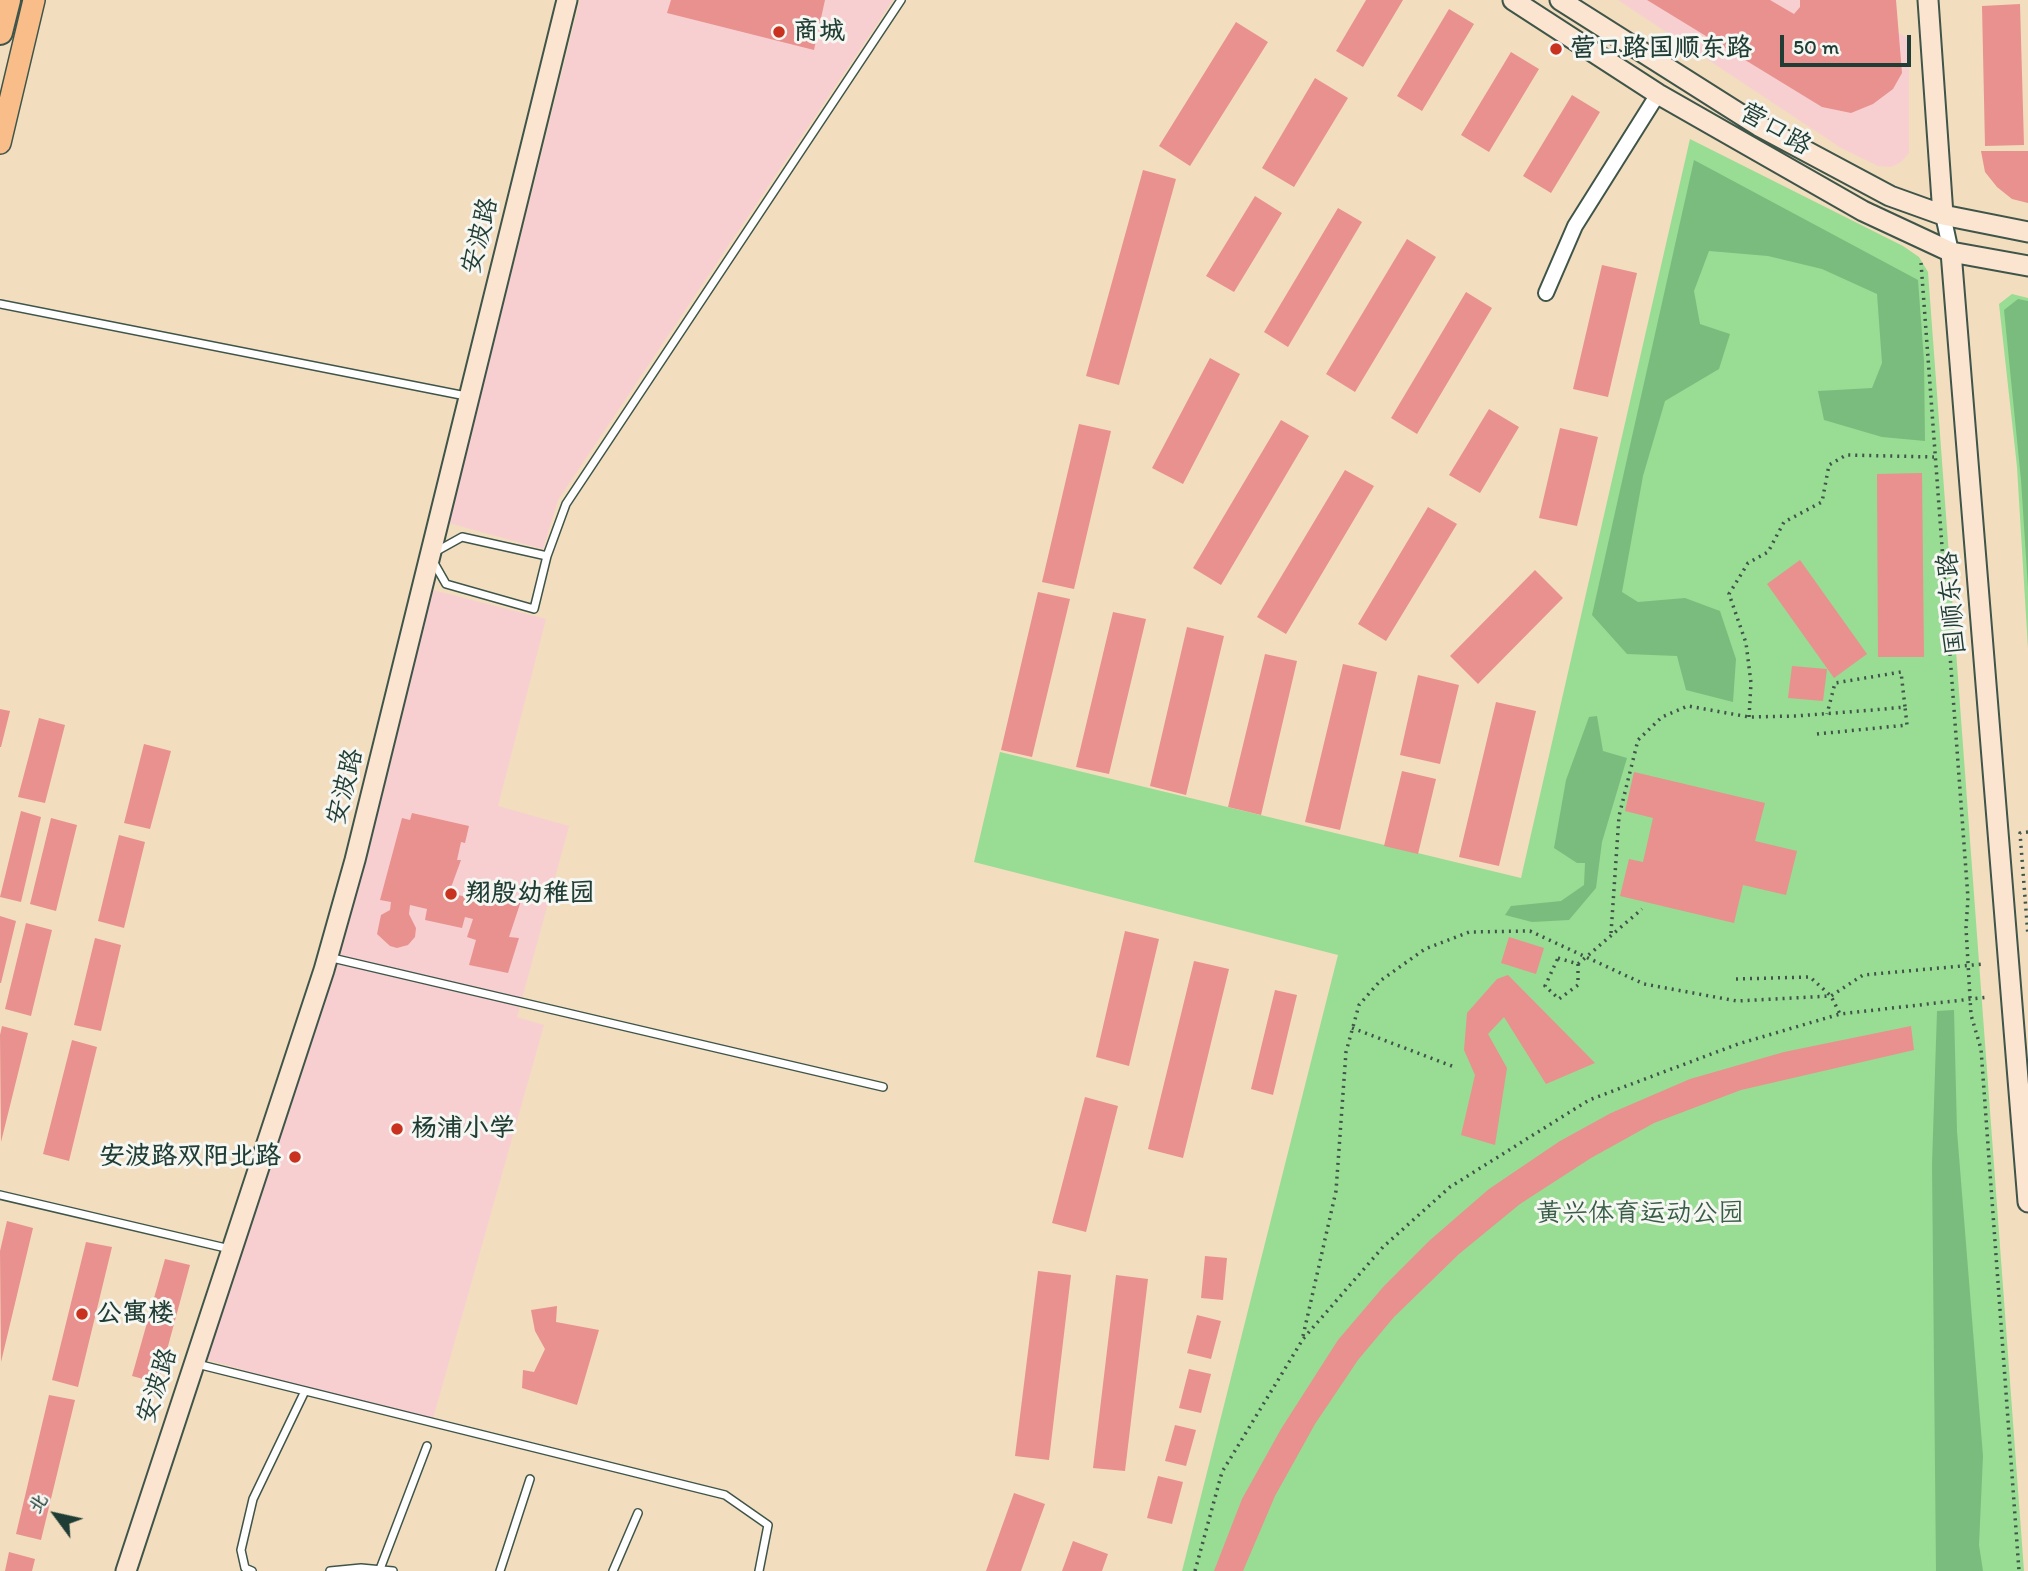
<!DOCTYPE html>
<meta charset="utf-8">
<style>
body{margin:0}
#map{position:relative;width:2028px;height:1571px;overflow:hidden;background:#f2ddbf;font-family:Itim,"LXGW WenKai TC",sans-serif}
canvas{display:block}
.north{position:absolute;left:21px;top:1480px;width:70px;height:70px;-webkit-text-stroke:5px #f6f6f2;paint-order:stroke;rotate:303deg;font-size:19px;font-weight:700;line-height:28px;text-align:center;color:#1f3d34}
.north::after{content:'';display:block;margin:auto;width:24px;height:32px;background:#1f3d34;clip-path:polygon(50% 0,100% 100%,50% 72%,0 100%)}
.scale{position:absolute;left:1780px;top:35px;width:131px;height:32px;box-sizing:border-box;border:4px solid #1f3d34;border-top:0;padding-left:9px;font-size:21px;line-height:24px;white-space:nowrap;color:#1f3d34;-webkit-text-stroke:5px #f6f6f2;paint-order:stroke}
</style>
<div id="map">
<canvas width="2028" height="1571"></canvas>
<div class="north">北</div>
<div class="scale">50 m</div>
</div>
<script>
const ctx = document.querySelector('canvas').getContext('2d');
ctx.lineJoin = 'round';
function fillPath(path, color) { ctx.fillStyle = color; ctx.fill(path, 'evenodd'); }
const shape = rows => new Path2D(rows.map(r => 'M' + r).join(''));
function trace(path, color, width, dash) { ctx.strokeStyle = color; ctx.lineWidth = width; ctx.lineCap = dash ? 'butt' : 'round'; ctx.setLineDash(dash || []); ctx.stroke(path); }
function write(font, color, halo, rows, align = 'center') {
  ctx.font = font + ' Itim,"LXGW WenKai TC",sans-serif'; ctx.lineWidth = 6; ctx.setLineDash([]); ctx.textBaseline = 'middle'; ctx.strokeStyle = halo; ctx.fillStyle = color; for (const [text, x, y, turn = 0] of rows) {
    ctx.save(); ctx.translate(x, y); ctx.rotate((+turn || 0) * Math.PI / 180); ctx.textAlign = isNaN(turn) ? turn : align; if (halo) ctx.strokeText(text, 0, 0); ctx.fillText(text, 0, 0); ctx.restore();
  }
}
fillPath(shape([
 [580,0,893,0,558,500,543,549,449,523],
 [1618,0,1845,0,1909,39,1909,153,1901,162,1891,167,1878,166,1841,148],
 [433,590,546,619,498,806,569,826,517,1017,544,1025,432,1422,204,1359,385,777]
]), '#f7cfd1');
fillPath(shape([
 [1690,139,1903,246,1919,257,1928,272,2024,1571,1182,1571,1338,955,974,862,1000,752,1521,878],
 [2012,294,2028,298,2028,649,2017,467,1999,304]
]), '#99dc93');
fillPath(shape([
 [1694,160,1918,280,1924,361,1925,441,1882,437,1824,420,1818,391,1872,388,1882,363,1877,294,1822,269,1768,256,1709,251,1694,291,1700,324,1730,334,1719,369,1665,401,1643,476,1622,592,1638,602,1685,598,1720,611,1736,659,1733,702,1686,690,1677,656,1627,654,1592,615],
 [2018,299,2028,301,2028,588,2021,480,2004,310],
 [1597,716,1603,751,1627,758,1602,842,1596,888,1569,920,1532,922,1505,915,1511,906,1561,901,1584,885,1585,863,1577,863,1554,848,1566,780,1589,717],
 [1954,1010,1957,1131,1983,1456,1979,1545,1983,1571,1936,1571,1932,1164,1937,1011]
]), '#7abc7d');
fillPath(shape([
 [671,0,825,0,814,50,667,13],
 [1366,0,1403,0,1363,67,1336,51],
 [1647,0,1770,0,1794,14,1800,7,1800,0,1896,0,1902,73,1893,89,1873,104,1851,113,1822,107],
 [2020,4,2024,145,1985,146,1982,6],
 [1449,9,1474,24,1422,111,1397,96],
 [1236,22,1268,42,1190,166,1159,146],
 [1511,52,1539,69,1489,152,1461,135],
 [1315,78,1348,98,1294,187,1262,168],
 [1572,95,1600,112,1551,193,1523,176],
 [1981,151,2028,151,2028,203,2012,199,1997,187,1985,172],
 [1143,170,1176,179,1119,385,1086,376],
 [1255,196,1282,213,1234,292,1206,276],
 [1338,208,1362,222,1288,347,1264,332],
 [1407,239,1436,257,1355,392,1326,374],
 [1602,265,1637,273,1608,397,1573,389],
 [1466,292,1492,308,1417,434,1391,418],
 [1210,358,1240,374,1183,484,1152,468],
 [1489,409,1519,427,1480,493,1449,475],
 [1281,420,1309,436,1221,585,1193,568],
 [1079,424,1111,431,1074,589,1042,582],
 [1560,428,1598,437,1577,526,1539,518],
 [1345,470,1374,486,1286,634,1257,617],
 [1922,473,1924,657,1878,657,1877,474],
 [1428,507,1457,524,1386,641,1358,624],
 [1800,560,1867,654,1834,678,1767,584],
 [1535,570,1563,598,1478,684,1450,656],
 [1038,592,1070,599,1032,757,1001,750],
 [1113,612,1146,619,1109,774,1076,767],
 [1187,627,1224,636,1186,795,1150,786],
 [1265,654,1297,661,1261,815,1228,807],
 [1343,664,1377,672,1340,830,1305,822],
 [1792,666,1827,669,1823,701,1788,698],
 [1418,675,1459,685,1440,764,1400,755],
 [1496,702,1536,711,1499,866,1459,857],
 [0,709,10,711,1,747,0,747],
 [39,718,65,725,45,803,18,797],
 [144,744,171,751,150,829,124,823],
 [1402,771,1436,779,1418,854,1384,846],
 [1634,772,1765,803,1755,841,1797,851,1786,895,1743,885,1734,923,1620,896,1629,859,1643,862,1653,818,1625,811],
 [21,811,41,817,21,902,0,897],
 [412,813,469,826,465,843,461,842,457,860,461,860,449,893,484,901,487,893,521,901,509,937,519,938,508,973,469,965,476,940,467,937,473,919,465,917,462,928,425,920,427,909,410,905,409,914,416,928,415,937,408,945,397,948,390,946,377,934,381,915,390,910,391,902,380,900,402,818,410,820],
 [51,818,77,825,56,911,30,904],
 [119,835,145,842,124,928,98,921],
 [0,916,16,921,1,983,0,983],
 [26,923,52,930,31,1016,5,1009],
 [1125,931,1159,939,1129,1066,1096,1057],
 [1509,937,1544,948,1536,974,1501,963],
 [95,938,121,945,101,1031,74,1025],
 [1194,961,1229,969,1183,1158,1148,1149],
 [1508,975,1595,1063,1546,1084,1504,1017,1488,1034,1507,1068,1495,1145,1461,1135,1475,1075,1464,1050,1467,1013,1497,979],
 [1275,990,1297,995,1273,1095,1251,1089],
 [2,1026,28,1033,1,1142,0,1035],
 [1911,1026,1914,1050,1741,1090,1654,1123,1591,1158,1520,1204,1459,1254,1394,1317,1358,1360,1315,1424,1275,1496,1243,1571,1214,1571,1242,1499,1281,1429,1338,1340,1384,1286,1429,1241,1489,1189,1560,1141,1611,1113,1690,1079,1784,1052],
 [72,1040,97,1047,69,1161,43,1154],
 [1085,1097,1118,1106,1086,1232,1052,1223],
 [7,1221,33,1228,1,1362,0,1251],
 [86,1242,112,1247,78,1387,52,1380],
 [1205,1256,1227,1258,1223,1300,1201,1298],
 [165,1259,190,1265,158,1383,132,1376],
 [1038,1271,1071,1275,1049,1460,1015,1456],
 [1116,1275,1148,1279,1125,1471,1093,1468],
 [557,1306,556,1322,599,1330,577,1405,522,1388,523,1370,534,1372,545,1349,535,1331,531,1310],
 [1197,1315,1221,1321,1211,1359,1187,1353],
 [1189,1369,1211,1374,1201,1413,1179,1408],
 [49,1395,75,1400,41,1540,16,1534],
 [1175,1425,1196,1430,1186,1466,1165,1461],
 [1158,1476,1183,1482,1172,1524,1147,1518],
 [1014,1493,1045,1504,1021,1571,986,1571],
 [1073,1541,1108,1554,1102,1571,1062,1571],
 [9,1552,35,1559,32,1571,5,1571]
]), '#e9918e');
const lane = shape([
 [0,304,466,396],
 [435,552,462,537,547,556],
 [434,563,446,584,534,609,547,556,566,504,901,0],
 [328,957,883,1087],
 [0,1195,230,1249],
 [197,1364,725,1495,768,1525,759,1571],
 [380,1569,427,1446],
 [252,1571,245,1568,241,1550,253,1499,305,1391],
 [330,1571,361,1568,393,1571],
 [500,1571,530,1479],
 [613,1571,638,1513]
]);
const street = shape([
 [1943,215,1951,252],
 [1546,293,1575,226,1658,94]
]);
const secondary = shape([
 [1513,0,1658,94,1863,211,1951,252,2028,266],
 [1560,0,1759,126,1890,196,1943,215,2028,232],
 [1928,0,1943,215],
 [1951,252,2028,1202],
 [126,1571,324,970,355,860,567,0]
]);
const primary = shape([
 [0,143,34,0]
]);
const highway = shape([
 [0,32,8,0]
]);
trace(lane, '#3f5549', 10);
trace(street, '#3f5549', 18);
trace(secondary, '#3f5549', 23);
trace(primary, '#3f5549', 24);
trace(highway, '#3f5549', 28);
trace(shape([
 [1921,263,1968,898,1966,928,1971,1015,1981,1049,2019,1571],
 [1749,717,1751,683,1746,643,1729,594,1748,563,1768,552,1784,522,1822,502,1829,465,1846,455,1934,457],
 [1817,734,1907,725,1905,707],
 [2028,832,2020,833,2028,936],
 [1611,933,1619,816,1638,740,1662,717,1688,706,1749,717,1796,716,1873,710,1905,707,1901,672,1835,683,1827,714],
 [1558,958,1578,964,1578,985,1559,999,1545,986,1558,958],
 [1578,964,1642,909],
 [1736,979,1810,977,1831,996,1840,1014],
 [1352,1028,1452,1066],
 [1303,1336,1336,1191,1346,1052,1359,1005,1380,981,1425,949,1469,932,1530,931,1644,984,1737,1001,1831,996,1863,975,1984,964],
 [1195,1571,1222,1472,1303,1339,1383,1247,1450,1187,1589,1100,1738,1044,1840,1014,1989,997]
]), '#3f5549', 3.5, [2, 5]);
trace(lane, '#fff', 7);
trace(street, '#fff', 14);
trace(secondary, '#fce5d0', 19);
trace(primary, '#f8bd89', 21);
trace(highway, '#f8bd89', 24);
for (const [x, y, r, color] of [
 [779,32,7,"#c8321e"],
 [1556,49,7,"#c8321e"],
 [451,894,7,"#c8321e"],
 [397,1129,7,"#c8321e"],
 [295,1157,7,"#c8321e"],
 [82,1314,7,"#c8321e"]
]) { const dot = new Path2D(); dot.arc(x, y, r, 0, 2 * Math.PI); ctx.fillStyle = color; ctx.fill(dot); trace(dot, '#f6f6f2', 2.5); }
write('bold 26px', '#1f3d34', '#f6f6f2', [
 ["商城",793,32],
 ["营口路国顺东路",1570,49],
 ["翔殷幼稚园",465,894],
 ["杨浦小学",411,1129],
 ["安波路双阳北路",281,1157,"right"],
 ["公寓楼",96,1314]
], 'left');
write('26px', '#1f3d34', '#f6f6f2', [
 ["营口路",1775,130,30],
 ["安波路",481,236,-76],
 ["国顺东路",1953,603,-95],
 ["安波路",346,787,-76],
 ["安波路",158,1386,-72]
]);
write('26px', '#375d47', '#f6f6f2', [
 ["黄兴体育运动公园",1640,1214]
]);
</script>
